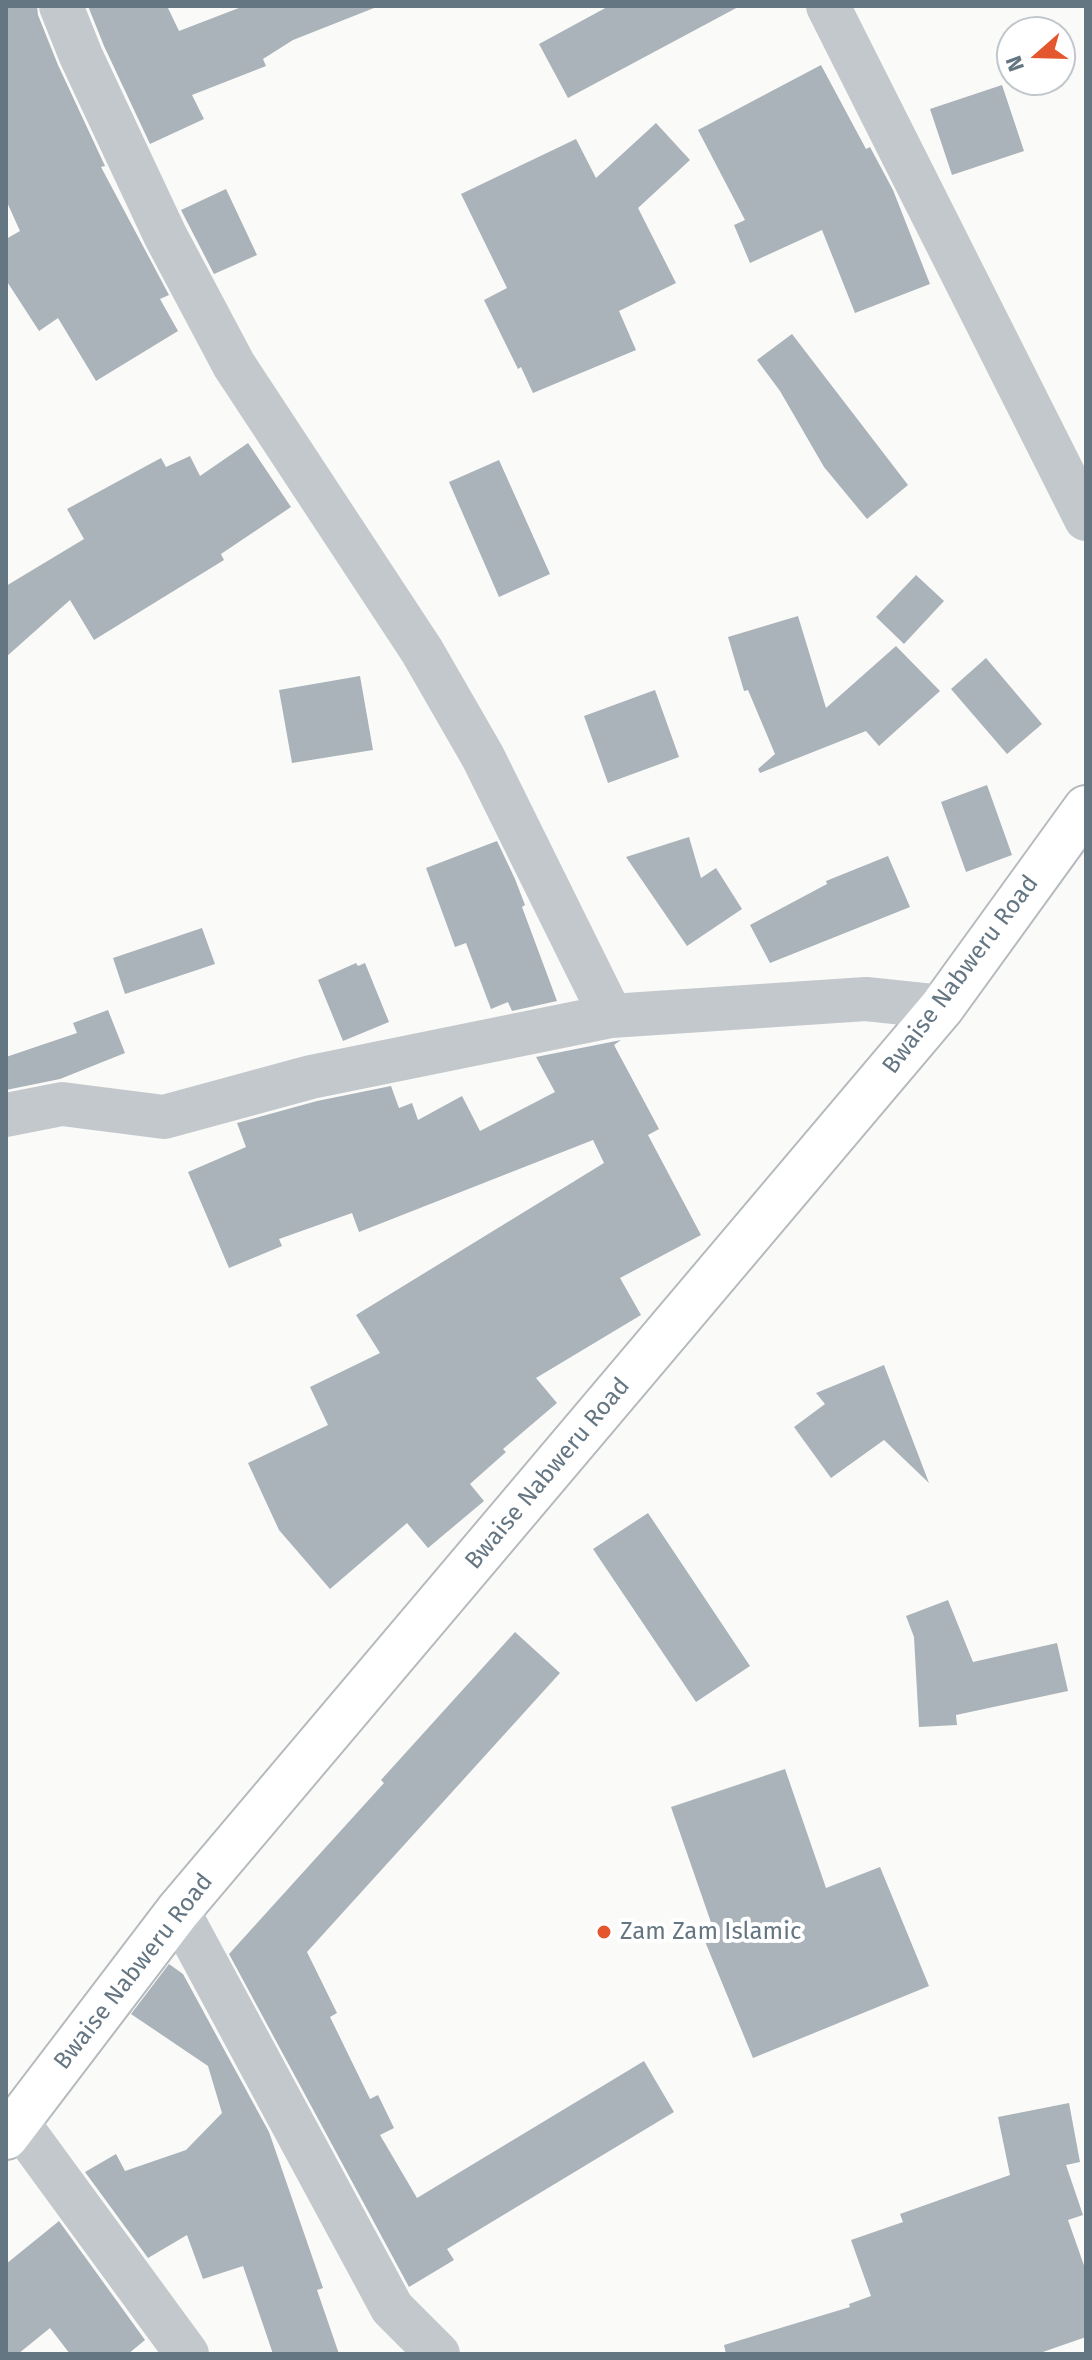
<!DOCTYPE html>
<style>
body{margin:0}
#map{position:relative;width:1092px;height:2360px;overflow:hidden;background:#fafaf8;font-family:"Fira Sans",sans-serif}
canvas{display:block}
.frame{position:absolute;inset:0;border:8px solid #657683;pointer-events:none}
.north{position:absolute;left:996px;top:16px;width:80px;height:80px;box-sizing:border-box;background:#fff;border:2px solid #c1c8cd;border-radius:50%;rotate:250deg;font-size:22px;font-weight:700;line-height:32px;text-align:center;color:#657683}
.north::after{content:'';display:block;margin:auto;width:28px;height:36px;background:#e4572e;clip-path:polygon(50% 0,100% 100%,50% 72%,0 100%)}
</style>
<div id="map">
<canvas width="1092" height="2360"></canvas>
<div class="frame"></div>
<div class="north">N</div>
</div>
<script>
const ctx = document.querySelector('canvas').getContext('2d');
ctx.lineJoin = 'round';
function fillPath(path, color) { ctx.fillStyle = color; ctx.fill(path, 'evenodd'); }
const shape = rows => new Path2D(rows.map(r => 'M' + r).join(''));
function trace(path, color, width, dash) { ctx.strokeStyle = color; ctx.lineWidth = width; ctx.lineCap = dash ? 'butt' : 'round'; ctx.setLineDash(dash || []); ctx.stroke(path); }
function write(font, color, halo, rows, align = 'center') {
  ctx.font = font + ' "Fira Sans",sans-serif'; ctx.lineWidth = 8; ctx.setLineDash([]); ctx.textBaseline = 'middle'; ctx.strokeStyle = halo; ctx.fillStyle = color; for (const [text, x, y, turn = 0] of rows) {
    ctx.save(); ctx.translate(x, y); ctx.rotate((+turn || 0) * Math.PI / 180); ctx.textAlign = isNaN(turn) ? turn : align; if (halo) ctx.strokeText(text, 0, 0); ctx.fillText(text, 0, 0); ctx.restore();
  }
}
fillPath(shape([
 [6,6,37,6,38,15,58,65,105,166,101,167,169,295,160,299,178,331,96,381,58,318,39,331,6,280,6,239,20,231,6,200],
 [88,6,167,6,179,31,244,6,374,6,374,8,293,40,263,59,266,66,192,95,204,119,150,144,104,46],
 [609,6,740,6,568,98,539,44],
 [821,65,866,149,870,147,893,190,930,284,855,313,822,230,750,263,734,225,745,220,698,130],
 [1002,85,1024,151,952,175,930,109],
 [656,123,690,160,638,208,676,283,619,311,636,350,533,393,521,367,518,369,484,300,507,288,461,194,576,139,596,178],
 [226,189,257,255,214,274,181,210],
 [792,334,908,485,867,519,824,467,780,391,757,360],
 [248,443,291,507,221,554,224,560,94,640,70,600,6,657,6,586,84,539,67,509,161,458,166,467,190,456,200,476],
 [499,460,550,574,499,597,449,482],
 [916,575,944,601,904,644,876,617],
 [798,616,826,708,896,646,940,691,879,746,866,731,760,773,758,769,775,754,748,690,744,691,728,637],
 [986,658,1042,724,1007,754,951,689],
 [360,676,373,750,292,763,279,690],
 [655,690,679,757,608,783,584,716],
 [987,785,1012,855,966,872,941,802],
 [689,837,701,878,716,868,742,909,687,946,626,857],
 [497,841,515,879,525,905,522,907,557,1001,512,1011,508,1002,491,1009,466,943,455,947,426,868],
 [888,856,910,907,770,963,750,925,827,884,826,881],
 [202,928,215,964,125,994,113,958],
 [356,963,358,966,365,963,389,1022,343,1041,318,980],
 [108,1010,125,1053,60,1079,6,1090,6,1057,77,1033,73,1023],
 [621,1040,614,1045,659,1129,648,1135,701,1235,620,1278,641,1315,536,1378,557,1403,503,1449,506,1452,470,1484,484,1501,428,1548,407,1523,330,1589,279,1530,248,1463,328,1425,310,1387,380,1353,356,1315,604,1163,593,1140,359,1232,352,1213,279,1239,282,1246,229,1268,188,1172,246,1147,237,1123,317,1101,391,1086,399,1108,412,1103,418,1120,462,1096,480,1131,555,1092,536,1057],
 [884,1365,929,1483,884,1440,831,1478,794,1427,825,1404,816,1393],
 [648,1513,750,1666,696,1702,593,1549],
 [948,1600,973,1662,1057,1643,1068,1691,956,1715,957,1725,919,1727,914,1637,906,1616],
 [515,1632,560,1673,307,1952,337,2013,330,2017,370,2099,378,2095,394,2128,380,2135,417,2198,644,2061,674,2112,447,2249,454,2260,409,2287,229,1954,384,1783,381,1780],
 [785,1769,826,1888,880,1867,929,1986,753,2058,704,1939,715,1934,671,1807],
 [169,1964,183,1974,269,2132,323,2288,317,2290,339,2354,273,2354,243,2266,203,2279,187,2235,148,2258,85,2172,116,2154,125,2171,186,2150,222,2113,208,2066,131,2014],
 [1069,2103,1080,2162,1066,2165,1083,2215,1068,2220,1086,2271,1086,2337,1037,2354,726,2354,724,2345,850,2307,849,2304,871,2296,851,2240,903,2222,900,2214,1010,2175,998,2117],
 [59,2221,145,2340,128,2354,70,2354,50,2328,18,2354,6,2354,6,2264]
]), '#aab3b9');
const major = shape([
 [6,2137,178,1911,942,1007,1086,808]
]);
trace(major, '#b5babe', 48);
trace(shape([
 [61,6,81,56,165,235,234,365,422,651,483,757,611,1016],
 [828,6,1086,519],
 [6,1115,62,1104,164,1117,311,1077,611,1016,866,999,942,1007],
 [178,1911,392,2308,438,2354],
 [18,2123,187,2354]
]), '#c3c8cc', 44);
trace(major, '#fff', 44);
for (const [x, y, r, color] of [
 [604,1932,8,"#e4572e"]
]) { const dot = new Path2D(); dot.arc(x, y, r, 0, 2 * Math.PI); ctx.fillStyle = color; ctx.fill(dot); trace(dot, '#fff', 3); }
write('24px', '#657683', '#fff', [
 ["Bwaise Nabweru Road",961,975,-53],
 ["Bwaise Nabweru Road",548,1474,-50],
 ["Bwaise Nabweru Road",134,1972,-52]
]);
write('24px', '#657683', '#fff', [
 ["Zam Zam Islamic",620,1932]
], 'left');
</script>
